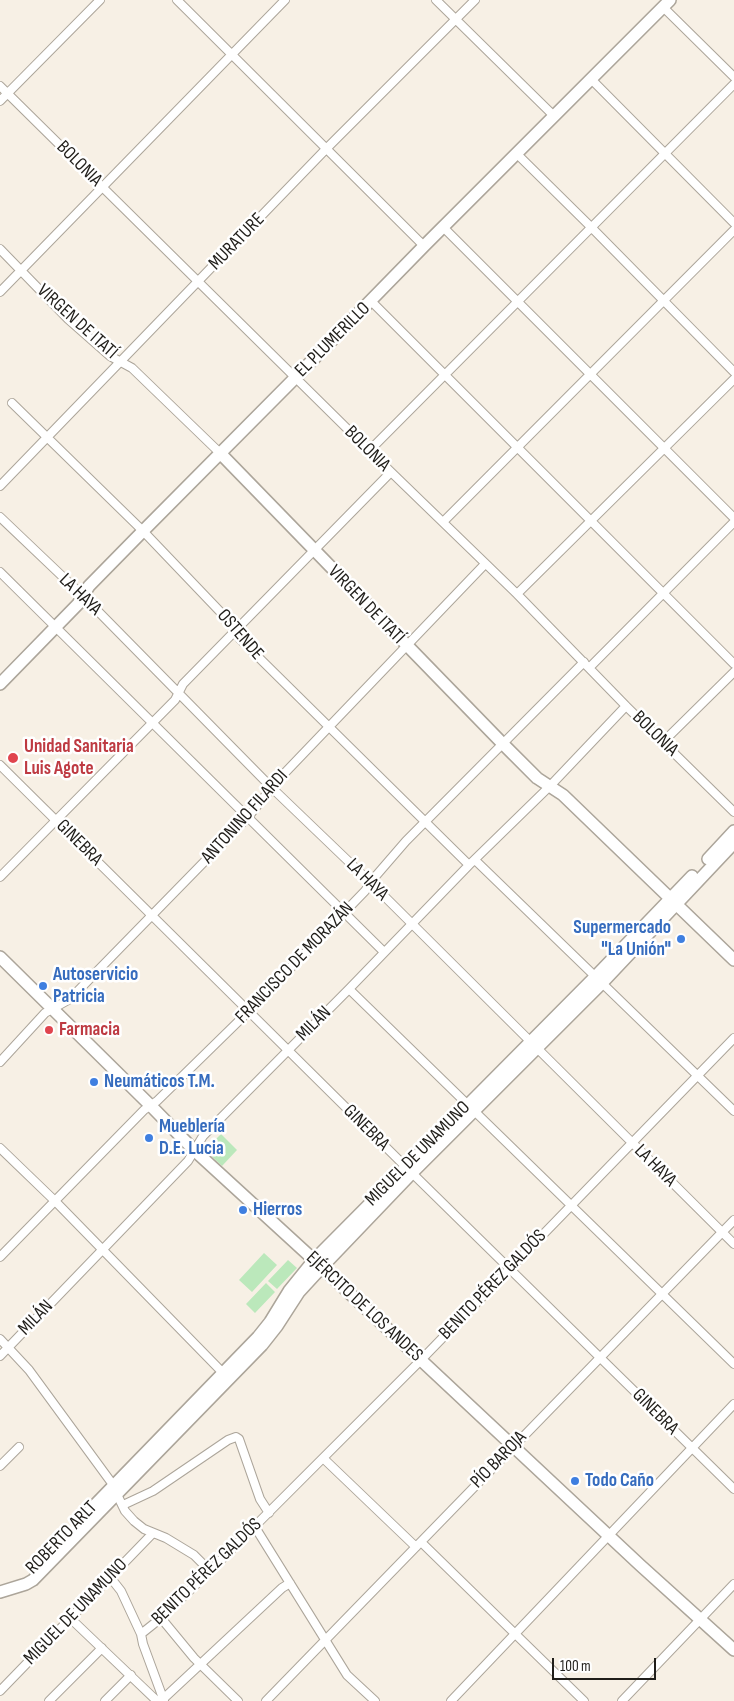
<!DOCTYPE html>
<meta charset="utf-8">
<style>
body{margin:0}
#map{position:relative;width:734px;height:1701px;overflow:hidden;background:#f7f0e5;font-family:"Sofia Sans Condensed",sans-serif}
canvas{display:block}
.scale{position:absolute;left:552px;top:1658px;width:104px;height:22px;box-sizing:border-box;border:2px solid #201e1a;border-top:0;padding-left:6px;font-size:15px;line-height:18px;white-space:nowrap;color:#201e1a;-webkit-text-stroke:4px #fff;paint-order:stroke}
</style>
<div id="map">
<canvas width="734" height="1701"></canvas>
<div class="scale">100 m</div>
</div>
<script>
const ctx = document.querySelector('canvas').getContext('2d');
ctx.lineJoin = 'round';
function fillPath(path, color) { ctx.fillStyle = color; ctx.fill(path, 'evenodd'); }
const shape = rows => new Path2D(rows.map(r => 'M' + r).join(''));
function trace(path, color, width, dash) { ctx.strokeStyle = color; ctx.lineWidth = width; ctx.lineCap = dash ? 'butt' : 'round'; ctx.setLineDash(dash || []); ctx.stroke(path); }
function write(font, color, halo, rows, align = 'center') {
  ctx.font = font + ' "Sofia Sans Condensed",sans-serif'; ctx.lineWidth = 5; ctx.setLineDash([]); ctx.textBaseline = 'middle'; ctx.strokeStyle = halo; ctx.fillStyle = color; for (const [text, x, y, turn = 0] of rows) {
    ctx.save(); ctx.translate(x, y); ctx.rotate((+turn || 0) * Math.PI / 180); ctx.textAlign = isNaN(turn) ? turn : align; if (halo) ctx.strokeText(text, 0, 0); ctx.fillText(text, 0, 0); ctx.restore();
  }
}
fillPath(shape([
 [221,1134,237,1150,222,1166,205,1150],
 [264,1253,277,1265,252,1292,239,1280],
 [288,1260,297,1268,277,1289,268,1281],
 [266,1283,275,1292,255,1313,246,1304]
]), '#bbe8bb');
const street = shape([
 [177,0,424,246],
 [436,0,554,116],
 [663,7,734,77],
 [591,79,734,223],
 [0,86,391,472,517,594,626,706,734,812],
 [0,101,100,0],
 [517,154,591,227,734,372],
 [443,227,734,518],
 [0,249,68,319,110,356,132,368,220,453],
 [0,292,285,0],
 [371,301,734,664],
 [12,403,143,531,229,621,240,639,469,865],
 [369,451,734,84],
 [0,486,326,149,475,0],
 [0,517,83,596,272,788,371,883,734,1244],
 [443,522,734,230],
 [0,572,384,952],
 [517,594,734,379],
 [589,668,734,522],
 [663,742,734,672],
 [0,765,412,1173,734,1489],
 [475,860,734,1111],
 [0,877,175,700,183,684,391,472],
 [349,989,734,1364],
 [0,1062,45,1013,70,999,248,817,278,780,485,564],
 [0,1148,55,1201,226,1376],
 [0,1257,144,1110,157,1101,248,1012,365,891,374,878,406,841,584,662],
 [0,1339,29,1370,111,1482,125,1511,134,1521,144,1529,166,1538,194,1555,210,1571],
 [0,1356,188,1161,203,1136,349,989,469,865,550,786,626,706],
 [323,1458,416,1547],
 [0,1466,19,1447],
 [123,1505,153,1491,228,1440,236,1437,239,1439,260,1499,269,1513],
 [255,1527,347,1675,375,1701],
 [421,1542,584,1701],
 [110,1577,121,1591,141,1634,143,1644,164,1701],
 [70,1618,157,1701],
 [161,1618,194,1658,238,1701],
 [141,1634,161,1618,210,1571,421,1360,734,1038],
 [0,1691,153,1533],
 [49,1701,102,1648],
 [105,1701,131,1675],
 [161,1701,282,1588,290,1583],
 [266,1701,734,1220],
 [451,1701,734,1404],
 [622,1701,734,1584]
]);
const secondary = shape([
 [220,453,503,744,537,778,563,795,734,960],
 [0,684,78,604,89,586,143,531,295,378,424,246,670,0],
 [708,859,734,831],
 [0,957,151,1106,195,1151,314,1260,640,1565,734,1650],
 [91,1509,258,1337,270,1322,289,1291,314,1260,596,976,692,876],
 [0,1592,26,1584,33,1580,262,1345,277,1326,299,1292,322,1267,412,1173,603,982,734,843]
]);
trace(street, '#aca59a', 10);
trace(secondary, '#aca59a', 14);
trace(street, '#fff', 8);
trace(secondary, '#fff', 11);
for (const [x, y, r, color] of [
 [13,758,6,"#e0444e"],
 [681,939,5,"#3f7fe0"],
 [43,986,5,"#3f7fe0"],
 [49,1030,5,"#e0444e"],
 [94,1082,5,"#3f7fe0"],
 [149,1138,5,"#3f7fe0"],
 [243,1210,5,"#3f7fe0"],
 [575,1481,5,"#3f7fe0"]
]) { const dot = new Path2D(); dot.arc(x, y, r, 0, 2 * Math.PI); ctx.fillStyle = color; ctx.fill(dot); trace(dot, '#fff', 2); }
write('19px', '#201e1a', '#fff', [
 ["BOLONIA",79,164,45],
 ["MURATURE",237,242,-46],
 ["VIRGEN DE ITATÍ",77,322,42],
 ["EL PLUMERILLO",333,340,-45],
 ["BOLONIA",367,449,45],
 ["LA HAYA",80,595,44],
 ["VIRGEN DE ITATÍ",366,605,46],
 ["OSTENDE",240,635,49],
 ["BOLONIA",655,734,44],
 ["ANTONINO FILARDI",245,817,-48],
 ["GINEBRA",79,843,45],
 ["LA HAYA",367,880,45],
 ["FRANCISCO DE MORAZÁN",295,963,-46],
 ["MILÁN",314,1024,-45],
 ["GINEBRA",366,1128,45],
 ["MIGUEL DE UNAMUNO",418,1154,-45],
 ["LA HAYA",655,1166,45],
 ["BENITO PÉREZ GALDÓS",493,1285,-46],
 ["EJÉRCITO DE LOS ANDES",364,1307,43],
 ["MILÁN",36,1318,-46],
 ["GINEBRA",655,1412,45],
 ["PÍO BAROJA",499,1460,-46],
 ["ROBERTO ARLT",62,1538,-46],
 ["BENITO PÉREZ GALDÓS",207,1572,-44],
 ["MIGUEL DE UNAMUNO",76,1612,-46]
]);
write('bold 19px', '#be3a42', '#fff', [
 ["Unidad Sanitaria",24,747],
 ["Luis Agote",24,769],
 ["Farmacia",59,1030]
], 'left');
write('bold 19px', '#366cbe', '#fff', [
 ["Supermercado",671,928,"right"],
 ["\"La Unión\"",671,950,"right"],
 ["Autoservicio",53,975],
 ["Patricia",53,997],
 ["Neumáticos T.M.",104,1082],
 ["Mueblería",159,1127],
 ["D.E. Lucia",159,1149],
 ["Hierros",253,1210],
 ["Todo Caño",585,1481]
], 'left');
</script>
